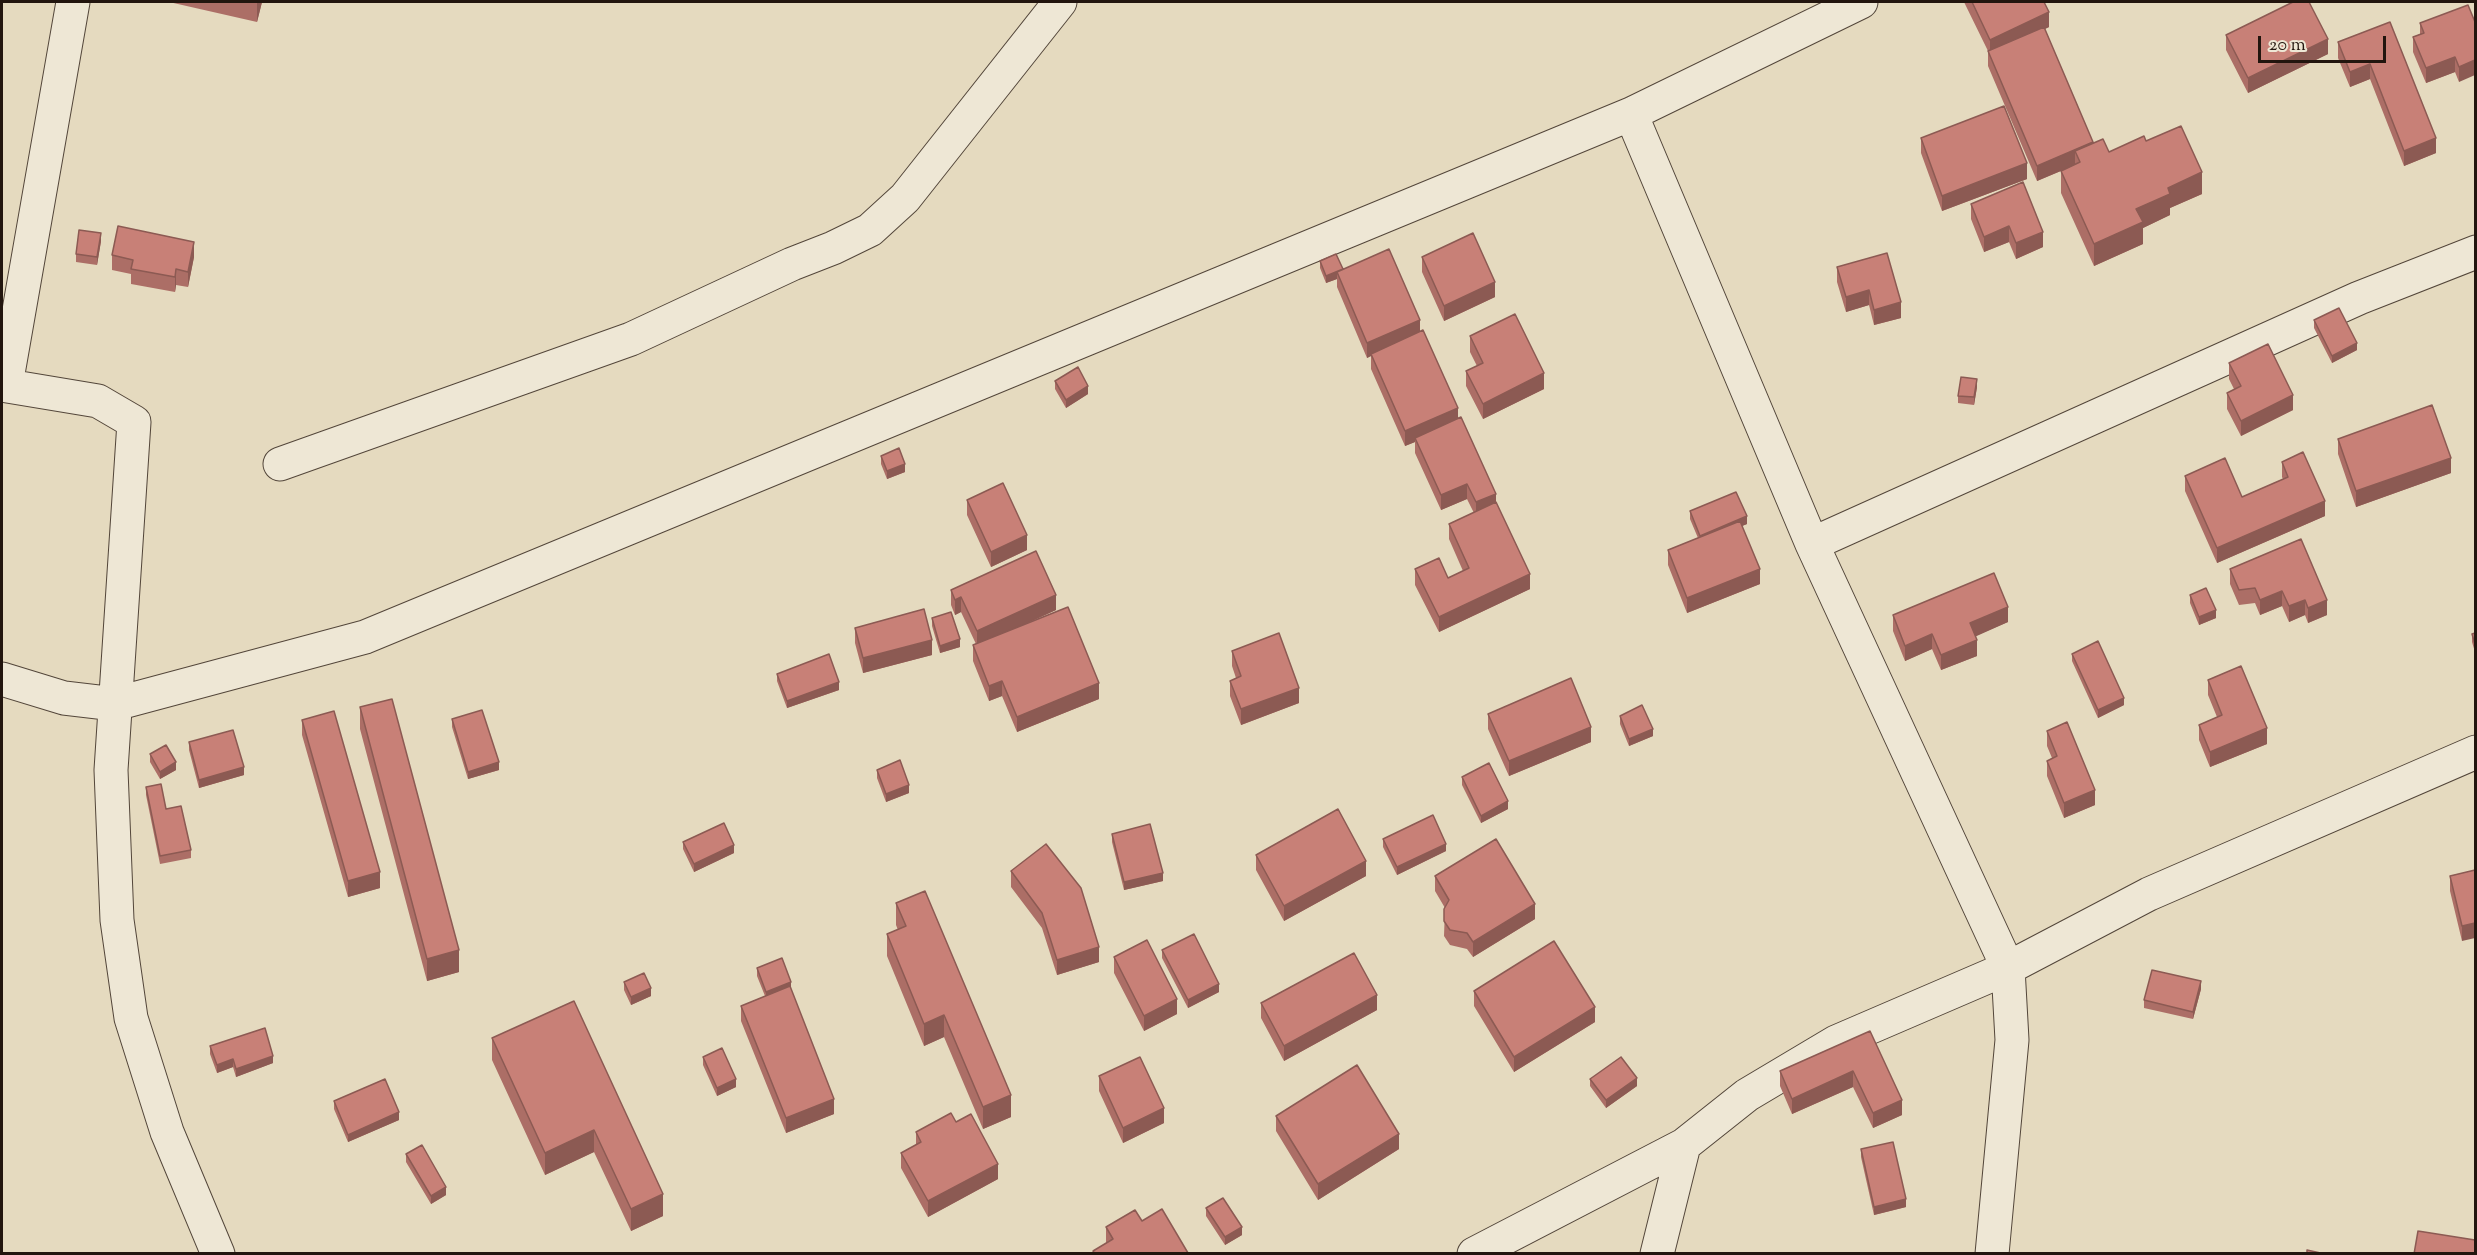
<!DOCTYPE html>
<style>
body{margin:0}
#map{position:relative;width:2477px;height:1255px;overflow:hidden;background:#e5dabf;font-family:"Sorts Mill Goudy",serif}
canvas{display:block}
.frame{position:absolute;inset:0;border:3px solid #22150e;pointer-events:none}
.scale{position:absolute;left:2258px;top:36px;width:128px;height:27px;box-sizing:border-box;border:3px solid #22150e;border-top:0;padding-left:8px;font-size:18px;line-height:21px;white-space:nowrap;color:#22150e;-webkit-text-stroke:4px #eee7d5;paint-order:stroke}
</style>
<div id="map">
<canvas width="2477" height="1255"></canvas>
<div class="frame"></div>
<div class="scale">20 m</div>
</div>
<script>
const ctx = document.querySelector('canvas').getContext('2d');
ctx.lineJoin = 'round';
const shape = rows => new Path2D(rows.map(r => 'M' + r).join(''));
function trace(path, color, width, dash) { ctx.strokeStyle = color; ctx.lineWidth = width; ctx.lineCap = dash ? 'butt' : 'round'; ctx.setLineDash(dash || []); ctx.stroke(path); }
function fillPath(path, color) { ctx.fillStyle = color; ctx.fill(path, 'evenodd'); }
const minor = shape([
 [1861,2,1631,114,1812,544,2008,968,2012,1040,1992,1254],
 [2,385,98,401,134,422,111,770,117,920,131,1018,167,1132,218,1254],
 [6,385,73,2],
 [280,464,631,339,792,264,833,248,870,230,905,198,1060,2],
 [1812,544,2359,298,2476,252],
 [2,679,64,698,115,704,365,637,1631,114],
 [1474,1254,1684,1145,1747,1095,1836,1042,2008,968,2149,894,2476,752],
 [1657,1254,1684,1145]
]);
trace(minor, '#53463a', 35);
trace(minor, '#eee7d5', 33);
fillPath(shape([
 [169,2,262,2,257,22],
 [1964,2,2044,2,2049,27,2045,29,2093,143,2109,152,2146,141,2202,194,2170,208,2170,215,2143,228,2143,244,2094,266,2061,193,2061,171,2075,165,2037,181,1988,66,1988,51],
 [2390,22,2436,153,2404,166,2370,79,2350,87,2338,58,2338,42],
 [2475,22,2459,82,2455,72,2426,83,2413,52,2413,37,2420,34,2420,23],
 [2226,35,2328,54,2248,93,2226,50],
 [1921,138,2027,179,1942,211,1921,153],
 [1971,204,2043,247,2016,259,2009,242,1984,252,1971,219],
 [101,241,97,265,76,262,76,254],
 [112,255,194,257,188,287,176,285,175,292,131,284,131,274,112,270],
 [1422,257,1495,297,1444,321,1422,272],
 [1320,261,1343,269,1420,331,1496,502,1530,589,1439,632,1415,585,1415,569,1448,578,1463,571,1449,539,1449,524,1474,513,1467,499,1441,510,1415,453,1415,442,1405,446,1371,369,1371,356,1367,358,1337,287,1337,279,1326,283,1320,268],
 [1837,267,1901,318,1874,325,1869,305,1846,312,1837,282],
 [2314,320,2357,350,2332,363,2314,328],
 [1470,336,1544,389,1483,419,1466,386,1466,371,1477,366,1470,352],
 [2229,363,2293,410,2241,436,2227,409,2227,393,2234,389,2229,379],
 [1055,381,1088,394,1066,408,1055,389],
 [1977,387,1974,405,1958,403,1958,396],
 [2338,439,2451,473,2356,507,2338,454],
 [881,456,905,472,887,479,881,464],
 [2282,462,2325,516,2217,563,2185,491,2185,476,2242,497,2283,479,2282,477],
 [967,500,1027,550,991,567,967,515],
 [1690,511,1747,524,1742,526,1760,584,1687,613,1668,565,1668,550,1698,538,1690,519],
 [2301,539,2327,615,2308,623,2305,615,2289,622,2282,606,2260,615,2255,603,2239,605,2230,584,2230,569],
 [951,590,1056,610,1028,623,1099,699,1017,732,1002,696,989,701,973,661,973,645,976,644,961,612,955,615,951,605],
 [2190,595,2216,618,2199,625,2190,603],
 [1893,615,2008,622,1975,636,1977,656,1941,670,1932,649,1905,661,1893,631],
 [932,618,960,647,940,653,932,626],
 [855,628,932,655,863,673,855,643],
 [2475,633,2475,652,2472,642,2472,634],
 [1232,651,1299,703,1241,725,1230,696,1230,681,1236,678,1232,666],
 [2072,654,2124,705,2098,718,2072,661],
 [777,674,839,690,787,708,777,681],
 [2208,680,2267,744,2210,767,2199,740,2199,725,2217,717,2208,695],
 [360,707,459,972,427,981,360,729],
 [1488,714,1591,742,1509,776,1488,729],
 [1620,716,1653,736,1629,746,1620,724],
 [452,719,499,770,468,779,452,727],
 [302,720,380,888,348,897,302,735],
 [2047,731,2095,805,2064,818,2047,776,2047,761,2052,758,2047,746],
 [189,742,244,775,199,788,189,750],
 [150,754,176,770,160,779,150,762],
 [877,770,909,793,886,802,877,778],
 [1462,777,1508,809,1481,823,1462,785],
 [146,787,166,809,191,850,191,858,160,864,146,795],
 [1112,834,1163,881,1124,890,1112,842],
 [1383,839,1446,851,1397,875,1383,847],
 [683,842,734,853,694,872,683,849],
 [1256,855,1366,876,1284,921,1256,870],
 [2475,870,2462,941,2450,891,2450,876],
 [1011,871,1099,962,1057,975,1042,928,1011,887],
 [1435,876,1535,919,1473,957,1467,949,1450,945,1444,936,1445,908,1435,891],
 [896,903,1011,1117,983,1129,944,1037,924,1046,887,956,887,934,898,930,896,925],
 [1162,950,1219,992,1188,1008,1162,958],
 [1114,957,1177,1014,1144,1031,1114,973],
 [757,968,791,990,834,1114,786,1133,741,1021,741,1006,765,996,757,976],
 [624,982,651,996,631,1005,624,990],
 [2201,989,2193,1019,2144,1008,2144,1000],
 [1474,991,1595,1022,1514,1072,1474,1006],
 [574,1001,663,1216,631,1231,594,1152,545,1175,492,1060,492,1038],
 [1261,1003,1377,1010,1284,1061,1261,1018],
 [1870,1031,1902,1115,1873,1128,1853,1087,1792,1114,1780,1086,1780,1071],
 [210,1046,273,1063,236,1077,233,1067,217,1073,210,1054],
 [703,1057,736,1087,717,1096,703,1065],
 [1099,1076,1164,1123,1123,1143,1099,1091],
 [1590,1079,1637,1086,1606,1108,1590,1086],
 [334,1101,399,1120,348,1142,334,1109],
 [1276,1116,1399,1149,1318,1200,1276,1131],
 [916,1132,998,1179,928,1217,901,1168,901,1153,916,1145],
 [1861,1149,1906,1207,1874,1215,1861,1157],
 [406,1154,446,1195,431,1204,406,1162],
 [1206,1208,1242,1235,1225,1245,1206,1216],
 [1142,1221,1188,1254,1093,1254,1093,1251,1106,1243,1106,1227]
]), '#ac6e66');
fillPath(shape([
 [257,2,262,2,257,22],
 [2049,12,2049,27,1990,55,1990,40],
 [2328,39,2328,54,2248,93,2248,78],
 [2455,57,2455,72,2426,83,2426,68],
 [2475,60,2475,75,2459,82,2459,67],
 [2370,64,2370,79,2350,87,2350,72],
 [2436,138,2436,153,2404,166,2404,151],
 [2093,142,2093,157,2075,151,2075,165,2037,181,2037,166],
 [2027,163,2027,179,1942,211,1942,196],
 [2202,172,2202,194,2170,208,2170,215,2143,228,2143,244,2094,266,2094,244,2136,209,2168,188],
 [2009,226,2009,242,1984,252,1984,237],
 [2043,232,2043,247,2016,259,2016,243],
 [101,233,101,241,97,265,97,257],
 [194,242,194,257,188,287,188,272],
 [176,269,176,285,175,292,175,277],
 [1343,269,1337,272,1337,279,1326,283,1326,276],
 [1495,282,1495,297,1444,321,1444,306],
 [1869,290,1869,305,1846,312,1846,297],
 [1901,302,1901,318,1874,325,1874,310],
 [1420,320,1420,335,1371,354,1371,356,1367,358,1367,343],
 [2357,343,2357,350,2332,363,2332,356],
 [1544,373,1544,389,1483,419,1483,404],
 [1977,379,1977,387,1974,405,1974,397],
 [1088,386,1088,394,1066,408,1066,400],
 [2293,395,2293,410,2241,436,2241,421],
 [1458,408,1458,423,1415,438,1415,442,1405,446,1405,431],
 [2451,458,2451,473,2356,507,2356,491],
 [905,464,905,472,887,479,887,471],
 [1467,484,1467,499,1441,510,1441,495],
 [1496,494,1496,509,1476,517,1476,502],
 [2325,501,2325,516,2217,563,2217,548],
 [1747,516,1747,524,1700,543,1700,536],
 [1027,535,1027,550,991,567,991,552],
 [1760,569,1760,584,1687,613,1687,598],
 [1530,574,1530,589,1439,632,1439,617],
 [2282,591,2282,606,2260,615,2260,600],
 [1056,595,1056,610,977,646,977,631],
 [961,597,961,612,955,615,955,600],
 [2305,600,2305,615,2289,622,2289,606],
 [2327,600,2327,615,2308,623,2308,608],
 [2008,607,2008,622,1970,639,1970,623],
 [2216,610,2216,618,2199,625,2199,617],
 [1932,634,1932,649,1905,661,1905,646],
 [960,639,960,647,940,653,940,646],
 [932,640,932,655,863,673,863,658],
 [1977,640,1977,656,1941,670,1941,655],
 [1002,681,1002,696,989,701,989,686],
 [839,682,839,690,787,708,787,701],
 [1099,683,1099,699,1017,732,1017,717],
 [1299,688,1299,703,1241,725,1241,709],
 [2124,698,2124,705,2098,718,2098,710],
 [1591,727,1591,742,1509,776,1509,761],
 [2267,728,2267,744,2210,767,2210,752],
 [1653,729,1653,736,1629,746,1629,739],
 [176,762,176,770,160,779,160,772],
 [499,762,499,770,468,779,468,772],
 [244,767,244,775,199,788,199,780],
 [909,785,909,793,886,802,886,794],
 [2095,790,2095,805,2064,818,2064,803],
 [1508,801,1508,809,1481,823,1481,816],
 [1446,844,1446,851,1397,875,1397,867],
 [734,845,734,853,694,872,694,864],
 [1366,861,1366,876,1284,921,1284,906],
 [380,872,380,888,348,897,348,881],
 [1163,873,1163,881,1124,890,1124,882],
 [1535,904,1535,919,1473,957,1473,942],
 [2475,923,2475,938,2462,941,2462,926],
 [1099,947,1099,962,1057,975,1057,960],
 [459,950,459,972,427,981,427,959],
 [2201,981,2201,989,2193,1019,2193,1012],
 [791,982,791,990,766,1000,766,992],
 [1219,984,1219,992,1188,1008,1188,1000],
 [651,988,651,996,631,1005,631,997],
 [1377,995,1377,1010,1284,1061,1284,1046],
 [1177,999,1177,1014,1144,1031,1144,1016],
 [1595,1007,1595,1022,1514,1072,1514,1057],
 [944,1015,944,1037,924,1046,924,1024],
 [273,1056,273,1063,236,1077,236,1069],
 [233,1059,233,1067,217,1073,217,1065],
 [1853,1071,1853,1087,1792,1114,1792,1099],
 [1637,1078,1637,1086,1606,1108,1606,1100],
 [736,1079,736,1087,717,1096,717,1088],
 [1011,1095,1011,1117,983,1129,983,1107],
 [834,1099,834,1114,786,1133,786,1118],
 [1902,1100,1902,1115,1873,1128,1873,1113],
 [1164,1108,1164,1123,1123,1143,1123,1128],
 [399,1112,399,1120,348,1142,348,1135],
 [594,1130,594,1152,545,1175,545,1153],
 [1399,1134,1399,1149,1318,1200,1318,1184],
 [998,1164,998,1179,928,1217,928,1201],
 [446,1187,446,1195,431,1204,431,1196],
 [663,1194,663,1216,631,1231,631,1209],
 [1906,1199,1906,1207,1874,1215,1874,1207],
 [1242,1227,1242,1235,1225,1245,1225,1237]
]), '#8c5a53');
const building = shape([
 [1972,2,2044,2,2049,12,1990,40,1972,2],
 [2293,2,2309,2,2328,39,2248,78,2226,35,2293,2],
 [2468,5,2475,22,2475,60,2459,67,2455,57,2426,68,2413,37,2424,33,2420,23,2468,5],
 [2390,22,2436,138,2404,151,2370,64,2350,72,2338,42,2390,22],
 [2044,27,2093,142,2037,166,1988,51,2044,27],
 [2004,106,2027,163,1942,196,1921,138,2004,106],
 [2181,126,2202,172,2168,188,2170,194,2136,209,2143,222,2094,244,2061,171,2080,162,2075,151,2103,139,2109,152,2144,136,2146,141,2181,126],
 [2023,182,2043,232,2016,243,2009,226,1984,237,1971,204,2023,182],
 [118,226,194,242,188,272,176,269,175,277,131,269,133,260,112,255,118,226],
 [79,230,101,233,97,257,76,254,79,230],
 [1473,233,1495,282,1444,306,1422,257,1473,233],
 [1389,249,1420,320,1367,343,1337,272,1389,249],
 [1887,253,1901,302,1874,310,1869,290,1846,297,1837,267,1887,253],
 [1336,254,1343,269,1326,276,1320,261,1336,254],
 [2339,308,2357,343,2332,356,2314,320,2339,308],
 [1515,314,1544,373,1483,404,1466,371,1483,363,1470,336,1515,314],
 [1423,330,1458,408,1405,431,1371,354,1423,330],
 [2268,344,2293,395,2241,421,2227,393,2241,386,2229,363,2268,344],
 [1078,367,1088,386,1066,400,1055,381,1078,367],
 [1961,377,1977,379,1974,397,1958,396,1961,377],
 [2432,405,2451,458,2356,491,2338,439,2432,405],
 [1461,417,1496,494,1476,502,1467,484,1441,495,1415,438,1461,417],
 [899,448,905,464,887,471,881,456,899,448],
 [2303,452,2325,501,2217,548,2185,476,2225,458,2242,497,2288,477,2282,462,2303,452],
 [1003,483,1027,535,991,552,967,500,1003,483],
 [1736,492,1747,516,1700,536,1690,511,1736,492],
 [1496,502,1530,574,1439,617,1415,569,1439,558,1448,578,1469,568,1449,524,1496,502],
 [1740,521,1760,569,1687,598,1668,550,1740,521],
 [2301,539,2327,600,2308,608,2305,600,2289,606,2282,591,2260,600,2255,588,2239,590,2230,569,2301,539],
 [1036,551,1056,595,977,631,961,597,955,600,951,590,1036,551],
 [1994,573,2008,607,1970,623,1977,640,1941,655,1932,634,1905,646,1893,615,1994,573],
 [2206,588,2216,610,2199,617,2190,595,2206,588],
 [1068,607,1099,683,1017,717,1002,681,989,686,973,645,1068,607],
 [924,609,932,640,863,658,855,628,924,609],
 [951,612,960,639,940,646,932,618,951,612],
 [1279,633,1299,688,1241,709,1230,681,1241,676,1232,651,1279,633],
 [2475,633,2475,644,2472,634,2475,633],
 [2098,641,2124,698,2098,710,2072,654,2098,641],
 [829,654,839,682,787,701,777,674,829,654],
 [2241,666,2267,728,2210,752,2199,725,2222,715,2208,680,2241,666],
 [1571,678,1591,727,1509,761,1488,714,1571,678],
 [392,699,459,950,427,959,360,707,392,699],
 [1642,705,1653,729,1629,739,1620,716,1642,705],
 [482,710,499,762,468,772,452,719,482,710],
 [334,711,380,872,348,881,302,720,334,711],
 [2067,722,2095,790,2064,803,2047,761,2057,756,2047,731,2067,722],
 [233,730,244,767,199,780,189,742,233,730],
 [166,745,176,762,160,772,150,754,166,745],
 [900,760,909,785,886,794,877,770,900,760],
 [1489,763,1508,801,1481,816,1462,777,1489,763],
 [161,784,166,809,181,806,191,850,160,856,146,787,161,784],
 [1338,809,1366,861,1284,906,1256,855,1338,809],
 [1433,815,1446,844,1397,867,1383,839,1433,815],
 [724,823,734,845,694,864,683,842,724,823],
 [1150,824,1163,873,1124,882,1112,834,1150,824],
 [1496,839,1535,904,1473,942,1467,933,1450,930,1444,921,1444,909,1449,900,1435,876,1496,839],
 [1046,844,1081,888,1099,947,1057,960,1042,913,1011,871,1046,844],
 [2475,870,2475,923,2462,926,2450,876,2475,870],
 [925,891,1011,1095,983,1107,944,1015,924,1024,887,934,906,926,896,903,925,891],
 [1194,934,1219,984,1188,1000,1162,950,1194,934],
 [1147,940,1177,999,1144,1016,1114,957,1147,940],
 [1554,941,1595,1007,1514,1057,1474,991,1554,941],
 [1354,953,1377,995,1284,1046,1261,1003,1354,953],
 [782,958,791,982,766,992,757,968,782,958],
 [2152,970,2201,981,2193,1012,2144,1000,2152,970],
 [644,973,651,988,631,997,624,982,644,973],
 [790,986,834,1099,786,1118,741,1006,790,986],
 [574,1001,663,1194,631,1209,594,1130,545,1153,492,1038,574,1001],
 [265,1028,273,1056,236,1069,233,1059,217,1065,210,1046,265,1028],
 [1870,1031,1902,1100,1873,1113,1853,1071,1792,1099,1780,1071,1870,1031],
 [722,1048,736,1079,717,1088,703,1057,722,1048],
 [1140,1057,1164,1108,1123,1128,1099,1076,1140,1057],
 [1621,1057,1637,1078,1606,1100,1590,1079,1621,1057],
 [1357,1065,1399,1134,1318,1184,1276,1116,1357,1065],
 [385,1079,399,1112,348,1135,334,1101,385,1079],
 [951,1113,956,1122,971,1114,998,1164,928,1201,901,1153,921,1142,916,1132,951,1113],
 [1893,1142,1906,1199,1874,1207,1861,1149,1893,1142],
 [422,1145,446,1187,431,1196,406,1154,422,1145],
 [1223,1198,1242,1227,1225,1237,1206,1208,1223,1198],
 [1162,1209,1188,1253,1095,1254,1093,1251,1113,1239,1106,1227,1135,1210,1142,1221,1162,1209],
 [2418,1231,2475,1240,2475,1254,2414,1254,2418,1231],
 [2307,1250,2325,1254,2307,1254,2307,1250]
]);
fillPath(building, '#c88077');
trace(building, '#8c5a53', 1.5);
</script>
